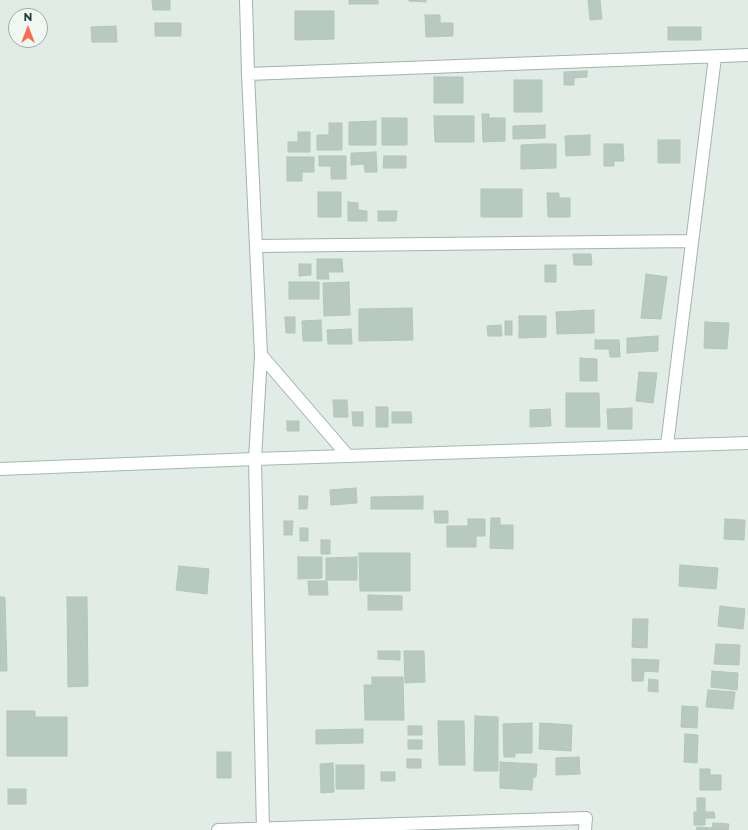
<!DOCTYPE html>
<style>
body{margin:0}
#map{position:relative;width:748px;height:830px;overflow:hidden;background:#e0ece5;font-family:Montserrat,sans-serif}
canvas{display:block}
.north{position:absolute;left:8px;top:8px;width:40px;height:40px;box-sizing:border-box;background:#f0f8f3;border:1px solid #9cada6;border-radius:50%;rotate:0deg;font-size:11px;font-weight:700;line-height:16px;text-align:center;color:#1f3d33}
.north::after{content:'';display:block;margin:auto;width:14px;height:18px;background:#fa6b4f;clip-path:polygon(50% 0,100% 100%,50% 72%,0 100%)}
</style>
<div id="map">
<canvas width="748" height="830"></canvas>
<div class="north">N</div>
</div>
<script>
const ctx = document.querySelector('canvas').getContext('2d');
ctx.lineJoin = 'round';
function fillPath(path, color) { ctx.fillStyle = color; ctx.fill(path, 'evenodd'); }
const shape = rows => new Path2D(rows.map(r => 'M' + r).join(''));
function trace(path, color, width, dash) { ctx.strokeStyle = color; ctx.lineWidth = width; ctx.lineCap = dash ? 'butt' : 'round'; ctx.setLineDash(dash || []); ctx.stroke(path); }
const building = shape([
 [152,0,170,0,170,10,153,10,152,0],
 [349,0,378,0,378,4,349,4,349,0],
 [409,0,426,0,426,2,409,1,409,0],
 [588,0,600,0,602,19,590,20,588,0],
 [295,11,334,11,334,39,295,40,295,11],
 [425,15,440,15,440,23,453,23,453,36,426,37,425,15],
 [155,23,181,23,181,36,155,36,155,23],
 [116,26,117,42,92,42,91,27,116,26],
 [668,27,701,27,701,40,668,40,668,27],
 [587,71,587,77,574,78,574,85,564,85,564,72,587,71],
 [434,77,463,77,463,103,434,103,434,77],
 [514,80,542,80,542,112,514,112,514,80],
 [482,114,489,114,489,118,505,118,505,141,483,142,482,114],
 [434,116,474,116,474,142,435,142,434,116],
 [382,118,407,118,407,145,382,145,382,118],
 [376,121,376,145,349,145,349,122,376,121],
 [329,123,342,123,342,150,317,150,317,135,329,135,329,123],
 [545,125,545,138,513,139,513,126,545,125],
 [298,132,310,132,310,152,288,152,288,142,298,142,298,132],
 [590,135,590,155,566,156,565,136,590,135],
 [658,140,680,140,680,163,658,163,658,140],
 [541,144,556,144,556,168,521,169,521,145,541,144],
 [604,144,623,144,624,161,614,161,614,166,604,166,604,144],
 [376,152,377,172,365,172,364,164,351,165,351,153,376,152],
 [319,156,346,156,346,179,331,179,331,166,319,166,319,156],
 [384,156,406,156,406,168,383,168,384,156],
 [287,157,314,157,314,172,302,172,302,181,287,181,287,157],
 [481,189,522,189,522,217,481,217,481,189],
 [318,192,341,192,341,217,318,217,318,192],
 [547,193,559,193,559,198,570,198,570,217,548,217,547,193],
 [348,202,358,203,358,210,367,211,367,221,348,221,348,202],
 [378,211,397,211,396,221,378,221,378,211],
 [573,254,591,254,592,265,574,265,573,254],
 [317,259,342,259,343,272,328,272,329,279,317,279,317,259],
 [299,264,311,264,311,275,299,276,299,264],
 [545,265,556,265,556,282,545,282,545,265],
 [646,274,667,277,661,319,641,318,646,274],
 [289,282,319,282,319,299,289,299,289,282],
 [349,282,350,315,324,316,323,283,349,282],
 [412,308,413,340,359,341,359,309,412,308],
 [594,310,594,333,557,334,556,312,594,310],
 [519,316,546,316,546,337,519,338,519,316],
 [285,317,295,317,295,333,286,333,285,317],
 [321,320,322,341,303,341,302,321,321,320],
 [505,321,512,321,512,335,505,335,505,321],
 [705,322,729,323,727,349,704,348,705,322],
 [501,325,502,336,488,336,487,326,501,325],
 [351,329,352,344,328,344,327,330,351,329],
 [658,336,658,351,627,353,627,338,658,336],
 [595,340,619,340,620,357,610,357,609,349,595,349,595,340],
 [580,358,597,359,597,381,580,381,580,358],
 [639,372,657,373,653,403,636,401,639,372],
 [566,393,599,393,600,427,566,427,566,393],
 [333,400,347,400,348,417,334,417,333,400],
 [376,407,388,407,388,427,376,427,376,407],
 [632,408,632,429,608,429,607,409,632,408],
 [550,409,551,426,530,427,530,410,550,409],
 [352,412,363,412,363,426,353,426,352,412],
 [392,412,411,412,412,423,392,423,392,412],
 [287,421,299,421,299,431,287,431,287,421],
 [356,488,357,503,331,505,330,490,356,488],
 [299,496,308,496,307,509,299,509,299,496],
 [423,496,423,509,371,509,371,497,423,496],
 [434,511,448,511,448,523,435,523,434,511],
 [491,518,500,518,500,525,513,525,513,549,490,548,491,518],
 [468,519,485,519,485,536,476,536,476,547,447,547,447,526,468,526,468,519],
 [725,519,745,520,744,540,724,539,725,519],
 [284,521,293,521,292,535,284,535,284,521],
 [300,528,308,528,308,541,300,541,300,528],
 [321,540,330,540,330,554,321,554,321,540],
 [359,553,410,553,410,591,360,591,359,553],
 [298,557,322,557,322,578,298,579,298,557],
 [357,557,357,580,326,580,326,558,357,557],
 [680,565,718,568,716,589,679,586,680,565],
 [179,566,209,569,207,594,176,590,179,566],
 [308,581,327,581,328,595,309,595,308,581],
 [368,595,402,596,402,610,368,610,368,595],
 [0,597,5,597,7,671,0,671,0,597],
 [67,597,87,597,88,686,68,687,67,597],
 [720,606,745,609,743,629,718,626,720,606],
 [633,619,648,619,647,648,632,647,633,619],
 [716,644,740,645,739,665,714,664,716,644],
 [378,651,400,651,400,660,378,659,378,651],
 [404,651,424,651,425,682,405,683,404,651],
 [632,659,659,660,658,672,644,671,643,681,632,681,632,659],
 [712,671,738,673,737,690,711,687,712,671],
 [372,677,403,677,404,720,365,720,364,685,372,685,372,677],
 [649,679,658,680,658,692,648,691,649,679],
 [708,690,735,692,733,709,706,707,708,690],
 [682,706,698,707,697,728,681,727,682,706],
 [7,711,35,711,35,717,67,717,67,756,7,756,7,711],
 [475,716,498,717,498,771,474,771,475,716],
 [438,721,464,721,465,765,439,765,438,721],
 [532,723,532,753,515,753,515,757,504,757,503,724,532,723],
 [540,723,572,725,571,751,539,749,540,723],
 [408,726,422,726,422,735,408,735,408,726],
 [363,729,363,743,316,744,316,730,363,729],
 [685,734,698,735,697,763,684,762,685,734],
 [408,740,422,740,422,749,408,749,408,740],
 [217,752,231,752,231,778,217,778,217,752],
 [579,757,580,774,556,775,556,758,579,757],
 [407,759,421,759,421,768,407,768,407,759],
 [500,762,537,764,536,777,533,777,532,790,500,788,500,762],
 [333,763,334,792,321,793,320,764,333,763],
 [336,765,364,765,364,789,336,789,336,765],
 [700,769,710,769,710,775,721,775,721,790,700,790,700,769],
 [381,772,395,772,395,781,381,781,381,772],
 [8,789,26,789,26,804,8,804,8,789],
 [697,798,705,798,705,812,714,812,715,818,705,818,705,825,694,825,694,812,697,812,697,798],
 [713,823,729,824,728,830,696,830,697,827,712,828,713,823]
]);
fillPath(building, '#b8c9c1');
trace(building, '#b2c6bc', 1);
const minor = shape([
 [246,0,248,74,261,355,255,459,263,830],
 [248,74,748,55],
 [256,246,692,241],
 [261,355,348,456],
 [667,445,715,57],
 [218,830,586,818,585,830]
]);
const secondary = shape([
 [0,469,255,459,748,443]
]);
trace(minor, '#a2b4ac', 14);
trace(secondary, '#a0bbaf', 14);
trace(minor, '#fff', 12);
trace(secondary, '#fff', 12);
</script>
